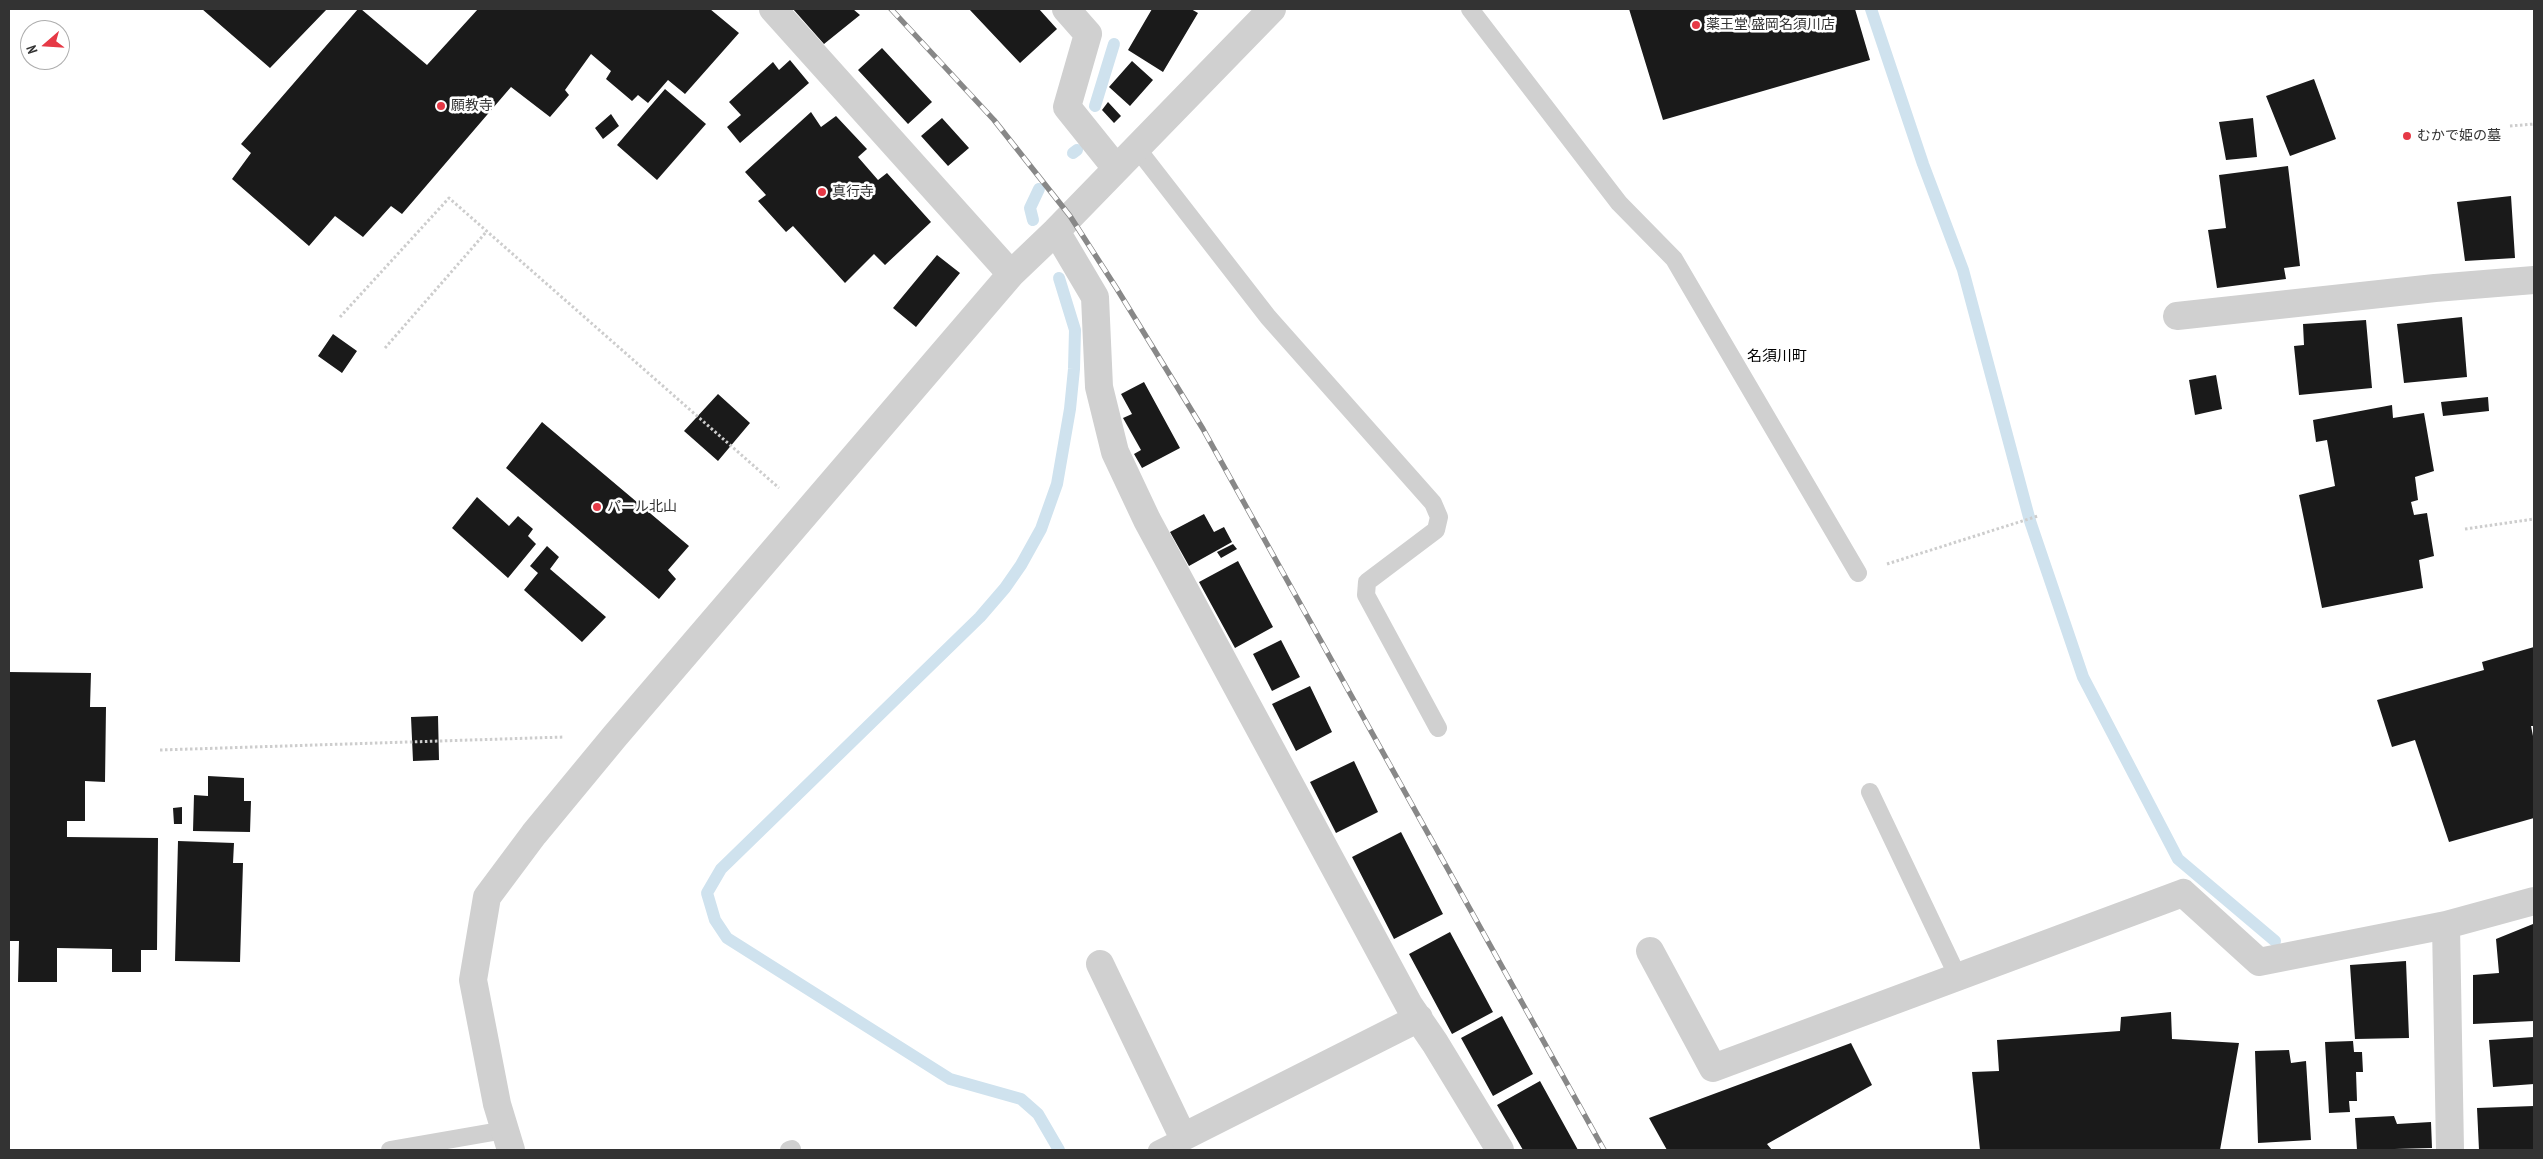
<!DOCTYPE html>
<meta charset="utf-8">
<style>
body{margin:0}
#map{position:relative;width:2543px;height:1159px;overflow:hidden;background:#fff;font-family:"PT Sans Narrow",sans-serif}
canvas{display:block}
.frame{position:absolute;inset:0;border:10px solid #333;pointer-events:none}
.north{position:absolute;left:20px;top:20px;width:50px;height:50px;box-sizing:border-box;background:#fff;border:1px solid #adadad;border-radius:50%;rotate:251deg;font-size:14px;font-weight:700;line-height:20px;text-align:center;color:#333}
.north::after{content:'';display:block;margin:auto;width:18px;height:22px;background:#e63946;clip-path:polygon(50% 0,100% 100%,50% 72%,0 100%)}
</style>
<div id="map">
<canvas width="2543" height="1159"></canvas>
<div class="frame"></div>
<div class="north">N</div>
</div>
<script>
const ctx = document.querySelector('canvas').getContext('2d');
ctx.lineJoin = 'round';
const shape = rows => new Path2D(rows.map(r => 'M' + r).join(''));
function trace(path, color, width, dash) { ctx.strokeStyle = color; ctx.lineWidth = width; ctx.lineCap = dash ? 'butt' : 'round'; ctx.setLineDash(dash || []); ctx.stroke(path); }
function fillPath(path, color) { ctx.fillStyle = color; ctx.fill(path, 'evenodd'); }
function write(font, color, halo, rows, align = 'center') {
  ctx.font = font + ' "PT Sans Narrow","Noto Sans JP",sans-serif'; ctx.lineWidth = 5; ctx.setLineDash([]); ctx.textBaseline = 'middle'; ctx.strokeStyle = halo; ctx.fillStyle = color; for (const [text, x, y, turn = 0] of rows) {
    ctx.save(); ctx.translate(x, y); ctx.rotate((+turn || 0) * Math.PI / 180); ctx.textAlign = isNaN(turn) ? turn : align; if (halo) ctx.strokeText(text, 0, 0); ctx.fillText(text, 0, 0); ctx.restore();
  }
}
trace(shape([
 [1871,9,1923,164,1963,270,2030,521,2083,677,2178,859,2275,941],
 [1095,106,1114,44],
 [1073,153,1077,150],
 [1033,220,1030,208,1039,189],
 [1059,1150,1038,1114,1021,1099,950,1079,727,938,715,920,707,893,721,869,980,617,1005,588,1021,565,1041,529,1057,484,1070,409,1074,369,1075,330,1059,278]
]), '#cfe2ee', 12);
fillPath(shape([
 [202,9,327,9,270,68],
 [358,9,361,9,427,65,478,9,710,9,739,33,685,94,668,80,648,103,638,95,632,101,606,79,611,71,591,54,565,90,569,95,550,117,511,87,402,214,391,206,363,237,335,216,309,246,232,179,251,153,241,144],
 [793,9,853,9,860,15,824,44],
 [969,9,1039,9,1057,29,1020,63],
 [1152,9,1191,9,1198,13,1163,72,1128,50],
 [1629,9,1855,9,1870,60,1663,120],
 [882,48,932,102,908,124,858,70],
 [790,60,809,83,740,143,727,127,741,115,729,102,773,62,779,70],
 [1132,61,1153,80,1130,106,1109,87],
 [2314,79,2336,139,2290,156,2266,96],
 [665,89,706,124,657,180,617,145],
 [1108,102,1121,116,1114,123,1102,110],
 [811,112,821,127,836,116,867,149,858,157,878,180,887,173,931,222,885,265,874,254,845,283,793,226,786,232,758,201,766,195,745,172],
 [611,114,619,126,603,139,595,128],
 [942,118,969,148,948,166,921,136],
 [2253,118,2257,157,2226,160,2219,122],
 [2288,166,2300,266,2284,268,2286,279,2217,288,2208,230,2226,228,2219,175],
 [2511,196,2515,258,2465,261,2457,202],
 [937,255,960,273,916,327,893,308],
 [2462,317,2467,377,2404,383,2397,324],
 [2366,320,2372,388,2299,395,2294,346,2304,345,2303,324],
 [333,334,357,351,342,373,318,356],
 [2216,375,2222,409,2195,415,2189,380],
 [1144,382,1180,448,1142,468,1134,454,1141,450,1123,418,1132,414,1121,394],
 [718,394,750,423,718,461,684,431],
 [2488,397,2489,411,2443,416,2441,402],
 [2392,405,2393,418,2424,413,2434,471,2415,477,2418,500,2411,502,2414,515,2427,513,2434,556,2419,560,2423,588,2322,608,2299,495,2335,486,2327,440,2316,442,2313,420],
 [542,422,689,546,668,570,676,579,659,599,506,468],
 [477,497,509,526,518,516,533,529,528,536,536,544,508,578,452,528],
 [1204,514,1214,532,1224,527,1232,542,1189,566,1170,532],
 [1233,544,1237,549,1221,558,1217,552],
 [547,546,559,557,550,569,606,617,582,642,524,590,538,573,530,566],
 [1238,561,1273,627,1235,648,1199,582],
 [1281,640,1300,677,1272,691,1253,654],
 [2534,647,2534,726,2531,726,2534,741,2534,818,2449,842,2415,740,2392,747,2377,700,2484,670,2482,662],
 [9,672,91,673,90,707,106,707,105,782,85,781,85,821,67,821,67,837,158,838,157,950,141,950,141,972,112,972,112,949,57,948,57,982,18,982,19,941,9,941],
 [1310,686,1332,732,1296,751,1272,704],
 [438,716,439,760,413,761,411,717],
 [1354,761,1378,812,1336,833,1310,782],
 [208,776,244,778,244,801,251,801,250,832,193,831,194,795,208,796],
 [182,807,182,824,174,824,173,808],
 [1401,832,1443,914,1394,939,1352,857],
 [178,841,234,843,233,863,243,863,240,962,175,961],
 [2533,924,2534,1021,2473,1024,2473,975,2499,973,2496,939],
 [1450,932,1493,1012,1452,1034,1409,954],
 [2406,961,2409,1038,2355,1039,2350,965],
 [2171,1012,2172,1039,2239,1043,2220,1150,1980,1150,1972,1072,1999,1071,1997,1040,2120,1031,2121,1017],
 [1502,1016,1533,1074,1493,1096,1461,1038],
 [2534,1037,2534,1084,2493,1087,2489,1040],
 [2353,1041,2354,1052,2362,1052,2363,1072,2356,1072,2357,1101,2349,1101,2350,1112,2329,1113,2325,1042],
 [1851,1043,1872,1085,1767,1144,1772,1150,1667,1150,1649,1118],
 [2289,1050,2291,1063,2306,1061,2311,1140,2258,1143,2255,1051],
 [1540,1081,1578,1150,1523,1150,1497,1105],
 [2534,1106,2534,1150,2479,1150,2477,1108],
 [2394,1116,2397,1124,2431,1122,2432,1148,2357,1150,2355,1118]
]), '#1a1a1a');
trace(shape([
 [2510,126,2534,124],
 [340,317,449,198,779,488],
 [385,348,487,231],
 [2465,529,2534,519],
 [1887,564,2038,516],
 [160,750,564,737]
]), '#cdcdcd', 3, [2.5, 2.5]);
trace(shape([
 [1470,9,1619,203,1674,259,1858,573],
 [1136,147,1268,317,1433,503,1439,517,1436,530,1367,582,1366,595,1438,728],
 [1870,792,1958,977],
 [390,1150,505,1130],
 [789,1150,792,1149],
 [1157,1150,1183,1137]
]), '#d0d0d0', 18);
trace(shape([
 [773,9,1011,274],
 [1066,9,1088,34,1067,107,1116,168],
 [1056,231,1095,297,1099,387,1115,452,1147,520,1409,1005,1435,1043,1500,1150],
 [2177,316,2435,288,2534,280],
 [2446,925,2450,1150],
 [1650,951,1713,1068,2183,893,2259,962,2446,925,2534,901],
 [1100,964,1183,1137,1419,1018],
 [511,1150,497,1104,473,980,487,897,534,834,615,736,1011,274,1056,231,1272,9]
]), '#d0d0d0', 28);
const rail = shape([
 [891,9,994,120,1070,216,1117,289,1203,429,1604,1150]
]);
trace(rail, '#888', 5.5);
trace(rail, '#fff', 4, [11]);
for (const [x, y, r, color] of [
 [1696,25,5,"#e63946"],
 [441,106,5,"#e63946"],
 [2407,136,5,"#e63946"],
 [822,192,5,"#e63946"],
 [597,507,5,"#e63946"]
]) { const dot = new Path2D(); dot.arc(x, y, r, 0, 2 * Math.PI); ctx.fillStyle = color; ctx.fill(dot); trace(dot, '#fff', 2); }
write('14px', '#333', '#fff', [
 ["薬王堂 盛岡名須川店",1706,25],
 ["願教寺",451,106],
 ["むかで姫の墓",2417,136],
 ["真行寺",832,192],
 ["パール北山",607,507]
], 'left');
write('15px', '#000', '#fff', [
 ["名須川町",1777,357]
]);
</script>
